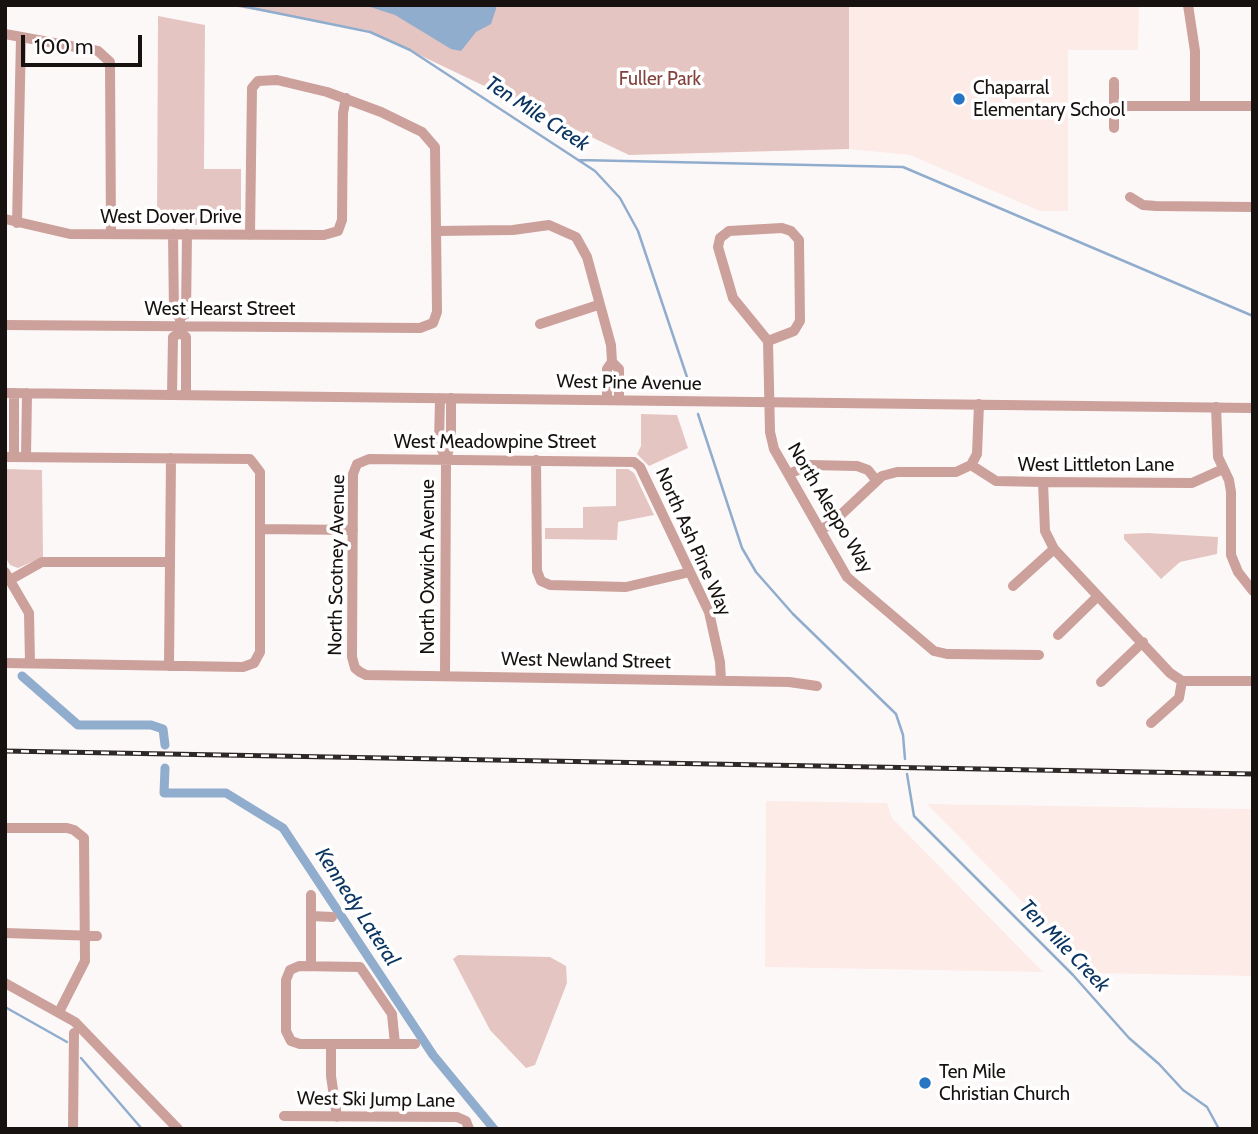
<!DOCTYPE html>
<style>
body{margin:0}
#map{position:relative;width:1258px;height:1134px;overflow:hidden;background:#fdf8f8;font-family:Cabin,sans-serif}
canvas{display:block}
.frame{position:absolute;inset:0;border:7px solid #171110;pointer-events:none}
.scale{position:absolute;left:21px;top:35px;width:121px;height:32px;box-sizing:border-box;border:4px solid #171110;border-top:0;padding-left:9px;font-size:21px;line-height:24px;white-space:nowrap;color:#171110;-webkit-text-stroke:5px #fff;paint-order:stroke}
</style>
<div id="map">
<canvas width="1258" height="1134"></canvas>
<div class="frame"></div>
<div class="scale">100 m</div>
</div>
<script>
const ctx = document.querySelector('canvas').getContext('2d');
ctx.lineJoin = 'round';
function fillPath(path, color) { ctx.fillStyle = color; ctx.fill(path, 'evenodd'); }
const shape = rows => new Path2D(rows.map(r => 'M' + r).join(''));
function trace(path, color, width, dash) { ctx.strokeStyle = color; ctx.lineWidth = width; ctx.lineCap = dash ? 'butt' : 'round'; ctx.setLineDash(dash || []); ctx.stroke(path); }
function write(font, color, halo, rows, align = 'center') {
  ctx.font = font + ' Cabin,sans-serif'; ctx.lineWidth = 7; ctx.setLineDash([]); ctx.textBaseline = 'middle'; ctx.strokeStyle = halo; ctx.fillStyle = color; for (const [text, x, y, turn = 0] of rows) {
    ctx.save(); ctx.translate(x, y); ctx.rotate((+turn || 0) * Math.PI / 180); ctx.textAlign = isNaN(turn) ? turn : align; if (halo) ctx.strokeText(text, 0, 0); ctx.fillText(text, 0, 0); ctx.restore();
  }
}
fillPath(shape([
 [849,5,1139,5,1138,50,1068,50,1068,211,1040,211,910,155,849,149],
 [766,801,887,803,892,818,1043,972,765,967],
 [927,804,1253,809,1253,976,1092,973]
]), '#fdebe8');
fillPath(shape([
 [226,5,849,5,849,149,629,155,367,30],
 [158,16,205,25,204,169,241,169,241,219,235,225,157,225],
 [641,414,677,415,688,448,649,466,637,454,641,446],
 [5,469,42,470,43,557,18,568,10,565,5,557],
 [616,469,628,469,634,473,654,515,618,522,617,540,545,539,545,528,583,528,583,507,616,506],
 [1147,533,1218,537,1217,554,1180,562,1161,579,1124,539,1124,534],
 [458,955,550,957,566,966,567,983,535,1065,526,1068,490,1030,453,959]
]), '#e5c5c1');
fillPath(shape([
 [364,5,496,5,496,9,491,24,476,32,461,51,451,49,395,15]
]), '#90adce');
trace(shape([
 [237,5,370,32,410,50,595,171,620,198,638,231,691,389],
 [578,160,903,167,1253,316],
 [698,414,742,548,756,572,793,614,896,714,903,735,905,759],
 [907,774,914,816,1073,975,1129,1038,1159,1064,1183,1090,1207,1107,1219,1129],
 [5,1007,67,1042],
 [81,1058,142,1129]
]), '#90adce', 2.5);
trace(shape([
 [22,676,78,725,151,725,163,729,165,745],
 [165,768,164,793,226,793,283,828,433,1055,494,1129]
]), '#90adce', 9);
trace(shape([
 [1188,5,1195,51,1195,106],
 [5,34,98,51,110,62,111,234],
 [1114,82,1114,128],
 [1114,106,1253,106],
 [1130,197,1143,205,1156,206,1253,207],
 [5,219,70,234,324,235,338,231,342,220,343,113,346,98],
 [17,223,21,37],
 [437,231,513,230,549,225,576,237,587,257,611,345,612,362],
 [173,234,174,313,180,317,180,333,186,337,186,395],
 [180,317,186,314,187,234],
 [540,324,598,305],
 [5,325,420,328,433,323,437,312,435,147,422,132,381,112,327,92,277,80,258,81,252,88,250,235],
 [768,341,794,331,800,321,799,240,791,231,782,228,729,231,720,238,718,247,733,298,768,341,770,432,774,449,847,577,934,651,947,654,1039,655],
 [5,393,1253,408],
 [172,395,173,337,180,333],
 [440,398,439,443,446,459],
 [607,399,607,369,612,362,619,369,619,400],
 [1216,407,1218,457,1229,480,1231,492,1231,555,1238,572,1253,591],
 [5,457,250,459,260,472,260,652,254,663,243,667,5,663],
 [14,457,14,393],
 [26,457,27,393],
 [536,460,537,571,541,581,550,585,626,587,690,572],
 [971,465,996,481,1043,482,1192,483,1223,469],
 [971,465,977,454,979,404],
 [789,474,809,465,857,466,868,470,876,480],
 [1043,482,1045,531,1054,549,1170,673,1182,681],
 [260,529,353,530],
 [820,530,831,524,882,476,897,472,956,472,971,465],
 [5,572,29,613,30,663],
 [10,580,42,562,170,562],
 [1013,586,1054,549],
 [1058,635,1098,596],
 [169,666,171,458],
 [445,676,446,459,451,442,451,398],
 [721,681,720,662,709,612,640,467,634,462,369,459,357,464,353,474,352,657,355,668,360,672,366,675,732,681,789,682,817,686],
 [1182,681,1253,681],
 [1101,682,1143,642],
 [1151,723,1179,698,1182,681],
 [5,828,67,828,74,830,84,838,85,961,59,1012],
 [311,916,332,917],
 [5,933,97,936],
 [311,966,311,895],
 [5,983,75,1022,178,1129],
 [331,1044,331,1076,337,1117],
 [395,1044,392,1014,360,967,299,966,290,970,286,980,286,1031,291,1041,300,1044,415,1044],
 [284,1116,457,1117,466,1121,469,1129],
 [73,1129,74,1033]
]), '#cca09b', 10);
const rail = shape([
 [5,751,1253,774]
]);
trace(rail, '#2e2827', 5);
trace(rail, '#fff', 2.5, [8]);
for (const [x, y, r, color] of [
 [959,99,7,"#2875c4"],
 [925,1083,7,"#2875c4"]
]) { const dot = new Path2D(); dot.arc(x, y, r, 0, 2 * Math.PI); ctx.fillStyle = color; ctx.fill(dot); trace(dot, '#fff', 2.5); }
write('19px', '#82423d', '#fff', [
 ["Fuller Park",660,79]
]);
write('19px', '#171110', '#fff', [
 ["Chaparral",973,88],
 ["Elementary School",973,110],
 ["Ten Mile",939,1072],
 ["Christian Church",939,1094]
], 'left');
write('19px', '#171110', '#fff', [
 ["West Dover Drive",171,217],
 ["West Hearst Street",220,309],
 ["West Pine Avenue",629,383,1],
 ["West Meadowpine Street",495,442],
 ["West Littleton Lane",1096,465],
 ["North Aleppo Way",830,508,59],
 ["North Ash Pine Way",693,542,66],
 ["North Scotney Avenue",337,565,-89],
 ["North Oxwich Avenue",428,567,-90],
 ["West Newland Street",586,661,1],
 ["West Ski Jump Lane",376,1100,1]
]);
write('italic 21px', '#0b3560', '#fff', [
 ["Ten Mile Creek",537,114,33],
 ["Kennedy Lateral",357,907,57],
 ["Ten Mile Creek",1064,946,46]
]);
</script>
